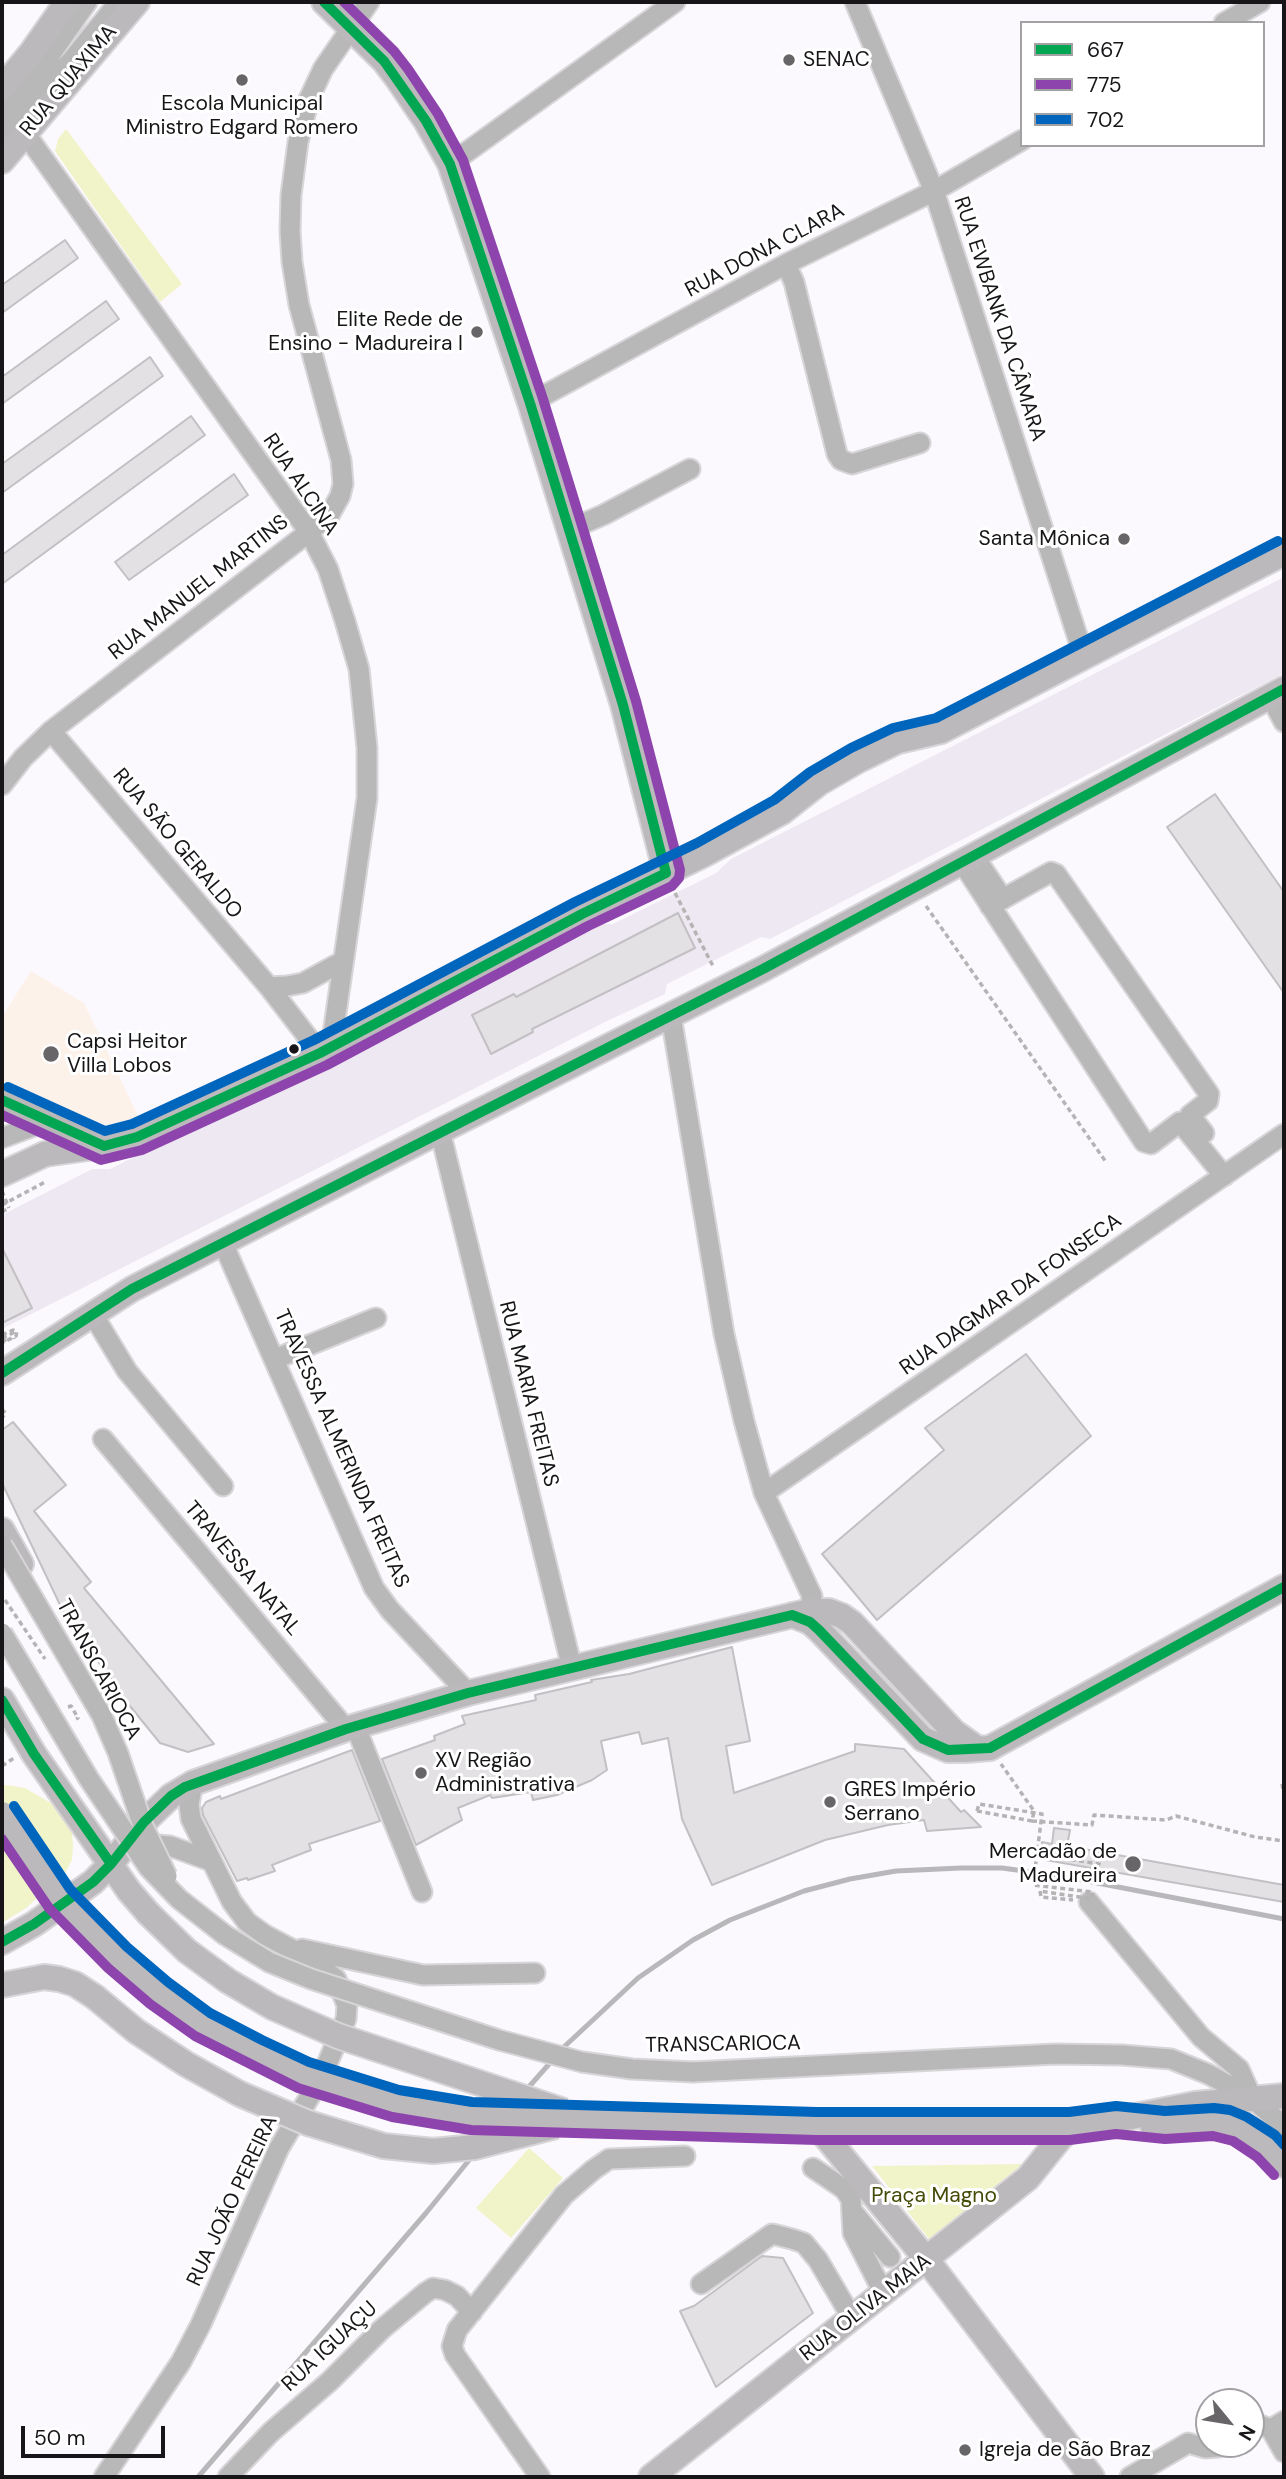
<!DOCTYPE html>
<meta charset="utf-8">
<style>
body{margin:0}
#map{position:relative;width:1286px;height:2479px;overflow:hidden;background:#fcf9fe;font-family:"DM Sans",sans-serif}
canvas{display:block}
.frame{position:absolute;inset:0;border:4px solid #171518;pointer-events:none}
.legend{position:absolute;left:1020px;top:21px;width:245px;height:126px;box-sizing:border-box;background:#fff;border:2px solid #a2a1a3;margin:0;padding:9px 12px;list-style:none;font-size:21px;color:#171518}
.legend li{display:flex;align-items:center;gap:14px;height:35px}
.legend b{width:35px;border:2px solid #a2a1a3}
.north{position:absolute;left:1195px;top:2388px;width:70px;height:70px;box-sizing:border-box;background:#fff;border:2px solid #a2a1a3;border-radius:50%;rotate:120deg;font-size:19px;font-weight:700;line-height:28px;text-align:center;color:#171518}
.north::after{content:'';display:block;margin:auto;width:24px;height:32px;background:#676568;clip-path:polygon(50% 0,100% 100%,50% 72%,0 100%)}
.scale{position:absolute;left:21px;top:2426px;width:144px;height:32px;box-sizing:border-box;border:4px solid #171518;border-top:0;padding-left:9px;font-size:21px;line-height:24px;white-space:nowrap;color:#171518;-webkit-text-stroke:5px #fff;paint-order:stroke}
</style>
<div id="map">
<canvas width="1286" height="2479"></canvas>
<div class="frame"></div>
<ul class="legend">
<li><b style="height:9px;background:#00a651"></b>667</li>
<li><b style="height:9px;background:#8e44ad"></b>775</li>
<li><b style="height:9px;background:#0065bd"></b>702</li>
</ul>
<div class="north">N</div>
<div class="scale">50 m</div>
</div>
<script>
const ctx = document.querySelector('canvas').getContext('2d');
ctx.lineJoin = 'round';
function fillPath(path, color) { ctx.fillStyle = color; ctx.fill(path, 'evenodd'); }
const shape = rows => new Path2D(rows.map(r => 'M' + r).join(''));
function trace(path, color, width, dash) { ctx.strokeStyle = color; ctx.lineWidth = width; ctx.lineCap = dash ? 'butt' : 'round'; ctx.setLineDash(dash || []); ctx.stroke(path); }
function write(font, color, halo, rows, align = 'center') {
  ctx.font = font + ' "DM Sans",sans-serif'; ctx.lineWidth = 6; ctx.setLineDash([]); ctx.textBaseline = 'middle'; ctx.strokeStyle = halo; ctx.fillStyle = color; for (const [text, x, y, turn = 0] of rows) {
    ctx.save(); ctx.translate(x, y); ctx.rotate((+turn || 0) * Math.PI / 180); ctx.textAlign = isNaN(turn) ? turn : align; if (halo) ctx.strokeText(text, 0, 0); ctx.fillText(text, 0, 0); ctx.restore();
  }
}
fillPath(shape([
 [1284,577,1284,673,770,939,761,937,667,984,665,994,605,1022,2,1329,2,1215,92,1169,110,1169,602,924,613,924,716,873,731,859]
]), '#eee8f2');
fillPath(shape([
 [31,971,84,1003,140,1120,119,1130,35,1099,2,1080,2,1017]
]), '#fcf2ea');
fillPath(shape([
 [66,129,182,284,160,302,55,151,58,139],
 [6,1785,25,1788,51,1803,65,1815,72,1830,73,1846,72,1860,65,1873,26,1908,2,1923,2,1786],
 [529,2148,563,2178,511,2238,476,2208],
 [1023,2164,929,2239,872,2166]
]), '#f0f4c8');
const building = shape([
 [65,240,78,258,2,313,2,285,65,240],
 [106,301,119,319,2,404,2,377,106,301],
 [150,357,163,376,2,493,2,464,150,357],
 [191,416,205,435,2,584,2,555,191,416],
 [234,474,248,495,129,580,115,562,234,474],
 [1215,794,1284,892,1284,993,1167,827,1215,794],
 [678,913,695,948,532,1029,533,1032,491,1054,472,1015,514,994,516,997,678,913],
 [2,1248,32,1308,2,1323,2,1248],
 [1026,1354,1091,1436,877,1620,822,1554,944,1450,925,1428,1026,1354],
 [13,1422,66,1485,34,1511,91,1582,84,1588,214,1744,188,1752,160,1743,112,1684,114,1682,81,1640,61,1607,2,1483,2,1430,13,1422],
 [732,1647,750,1741,726,1746,734,1793,855,1751,855,1744,904,1749,961,1812,964,1810,981,1827,927,1831,924,1820,888,1825,825,1840,712,1885,682,1819,668,1738,642,1744,639,1732,601,1741,607,1770,592,1780,557,1795,533,1800,531,1792,492,1798,490,1795,458,1808,462,1820,416,1845,382,1759,435,1740,434,1736,465,1724,462,1716,536,1700,535,1695,592,1682,591,1680,629,1674,732,1647],
 [352,1750,380,1821,309,1844,311,1850,272,1865,275,1871,248,1880,247,1878,237,1881,203,1815,202,1808,206,1802,220,1796,221,1799,352,1750],
 [1054,1828,1070,1830,1067,1846,1284,1885,1284,1902,1040,1859,1042,1842,1052,1844,1054,1828],
 [762,2256,783,2258,813,2313,716,2387,680,2311,694,2306,762,2256]
]);
fillPath(building, '#e4e1e5');
trace(building, '#c3c0c4', 2);
const minor = shape([
 [855,2,934,191,1084,657],
 [1224,23,1260,2],
 [2,115,46,61,87,2],
 [2,131,71,61,119,2],
 [25,133,309,532,328,569,345,621,359,669,367,748,367,798,331,1048],
 [450,164,675,2],
 [786,264,794,282,837,454,841,460,852,464,920,443],
 [530,403,786,264,934,191,1022,140],
 [568,530,603,515,690,469],
 [1270,696,1284,722],
 [51,731,269,987,320,1053],
 [2,785,23,758,51,731,309,532,330,514,340,496,343,484,341,460,299,305,292,262,290,231,291,195,298,142,309,99,323,69,369,2],
 [974,856,1003,899],
 [962,862,1144,1142,1151,1144,1180,1122,1224,1176],
 [990,906,1051,872,1056,874,1209,1094,1208,1101,1190,1115,1204,1133],
 [269,987,287,986,303,983,343,961],
 [671,1016,724,1334,744,1421,764,1493,812,1596,810,1611],
 [2,1100,104,1146],
 [440,1131,572,1668],
 [2,1138,47,1121],
 [222,1241,374,1588,390,1610,468,1693],
 [92,1313,127,1371,223,1486],
 [275,1359,376,1318],
 [103,1439,346,1729],
 [764,1493,1284,1134],
 [356,1728,422,1892],
 [137,1843,170,1846,211,1861],
 [1089,1902,1201,2037,1239,2069,1252,2098],
 [302,1949,423,1975,535,1973],
 [693,2072,1056,2054,1122,2055,1171,2059,1208,2074,1252,2098,1284,2126],
 [813,2168,844,2189,851,2199,853,2233,884,2294],
 [853,2212,890,2257],
 [701,2284,772,2234,792,2239,804,2243,818,2260,852,2318],
 [1251,2428,1260,2425,1271,2429,1284,2421],
 [1271,2429,1284,2452],
 [104,2477,181,2362,201,2324,279,2148,322,2076,346,2019,347,2005,336,1979,314,1961,265,1935,247,1922,232,1902,191,1819,189,1804,193,1783],
 [228,2477,271,2432,330,2381,382,2329,425,2293,433,2288,445,2290,457,2296,472,2312],
 [540,2477,455,2355,452,2346,457,2330,564,2195,593,2170,609,2159,685,2156],
 [1130,2477,1188,2443,1205,2448,1219,2447,1224,2444]
]);
const major = shape([
 [324,2,384,61,397,78,426,121,450,164,530,403,623,705,666,873],
 [2,88,31,53,67,2],
 [2,161,137,2],
 [2,1174,45,1154,116,1144,137,1137,320,1053,582,914,703,855,782,812,819,783,857,761,898,741,941,731,1284,553],
 [2,1373,132,1289,440,1131,763,969,1284,689],
 [2,1530,21,1564],
 [792,1615,810,1622,819,1630,923,1739,948,1750,965,1750,990,1748,1284,1587],
 [2,1700,34,1754,129,1891,148,1913],
 [2,1942,34,1924,93,1882,111,1864,144,1822,171,1796,193,1783,346,1729,468,1693,810,1611,829,1611,842,1616,852,1623,954,1732,978,1749],
 [2,1985,44,1977,59,1979,75,1984,95,1997],
 [588,2119,817,2126,1070,2126,1116,2120,1195,2104,1284,2096],
 [1152,2124,1226,2123,1240,2129,1266,2146,1284,2165],
 [817,2126,927,2260,1092,2477],
 [651,2477,1028,2178,1070,2126]
]);
trace(minor, '#d7d5d8', 23);
trace(major, '#d7d5d8', 28);
trace(shape([
 [675,893,714,968],
 [926,906,1106,1162],
 [2,1205,47,1181],
 [2,1212,9,1208],
 [2,1338,13,1333,14,1339],
 [2,1342,9,1338],
 [2,1409,6,1414,2,1417],
 [2,1766,14,1758],
 [1282,1784,1284,1795],
 [977,1811,1032,1821,1034,1811,1001,1764],
 [1032,1821,1092,1825,1094,1815,1166,1820,1176,1816,1255,1837,1284,1841],
 [1037,1854,1099,1864,1101,1855,1064,1850,1063,1858],
 [1040,1891,1041,1897,1073,1900]
]), '#b5b3b4', 3.5, [5, 3.5]);
trace(minor, '#b9b8b8', 19);
trace(major, '#bcb9bc', 24);
trace(shape([
 [198,2477,426,2213,527,2089,565,2046,638,1978,693,1940,730,1920,804,1891,850,1879,896,1871,961,1868,1002,1868,1061,1876,1284,1919]
]), '#b8b7b9', 5);
const minorBridge = shape([
 [2,1545,102,1716,118,1753,143,1826,167,1876],
 [2,1633,89,1779,149,1868,179,1899,225,1935,269,1962,311,1979,499,2040,582,2062,632,2069,693,2072]
]);
const majorBridge = shape([
 [2,1814,59,1898,117,1957,159,1993,203,2025,256,2053,304,2075,396,2104,471,2116,588,2119],
 [148,1913,187,1951,228,1981,272,2007,338,2036,564,2111],
 [95,1997,136,2031,186,2064,240,2094,308,2123,384,2146,433,2151,475,2147,556,2126]
]);
trace(minorBridge, '#d7d5d8', 23, []);
trace(majorBridge, '#d7d5d8', 28, []);
trace(shape([
 [2,1191,9,1208],
 [2,1335,13,1330,17,1332,16,1336,2,1343],
 [5,1600,45,1659],
 [68,1707,71,1706,78,1718,76,1719],
 [977,1811,979,1804,1042,1814,1033,1885,1093,1892,1092,1899,1040,1891]
]), '#b5b3b4', 3.5, [5, 3.5]);
trace(minorBridge, '#b9b8b8', 19);
trace(majorBridge, '#bcb9bc', 24);
trace(shape([
 [2,1100,104,1146,137,1137,320,1053,582,914,666,873,623,705,530,403,450,164,426,121,384,61,324,2],
 [2,1373,132,1289,763,969,1284,689],
 [2,1700,34,1754,111,1864],
 [2,1942,34,1924,93,1882,111,1864,144,1822,171,1796,185,1787,346,1729,468,1693,792,1615,810,1622,819,1630,923,1739,948,1750,990,1748,1284,1587]
]), '#00a651', 10);
trace(shape([
 [2,1115,101,1160,142,1150,327,1065,588,926,672,886,679,878,680,870,636,701,543,399,463,160,438,114,408,69,394,51,344,2],
 [2,1839,49,1908,108,1968,150,2004,195,2036,298,2088,392,2117,471,2130,817,2140,1070,2140,1116,2134,1165,2139,1213,2136,1233,2141,1257,2157,1274,2175]
]), '#8e44ad', 10);
trace(shape([
 [8,1087,105,1131,132,1124,314,1040,575,902,697,843,774,800,810,772,851,748,893,728,936,718,1278,541],
 [14,1806,70,1889,127,1947,168,1982,210,2013,262,2040,309,2062,399,2090,472,2102,817,2112,1069,2112,1116,2106,1165,2111,1214,2108,1230,2110,1247,2117,1275,2135,1284,2145]
]), '#0065bd', 10);
for (const [x, y, r, color] of [
 [789,60,7,"#676568"],
 [242,80,7,"#676568"],
 [477,332,7,"#676568"],
 [1124,539,7,"#676568"],
 [294,1049,6,"#171518"],
 [51,1054,9,"#676568"],
 [421,1773,7,"#676568"],
 [830,1802,7,"#676568"],
 [1133,1864,9,"#676568"],
 [965,2450,7,"#676568"]
]) { const dot = new Path2D(); dot.arc(x, y, r, 0, 2 * Math.PI); ctx.fillStyle = color; ctx.fill(dot); trace(dot, '#fff', 2.5); }
write('21px', '#171518', '#fff', [
 ["SENAC",803,60],
 ["Escola Municipal",242,104,"center"],
 ["Ministro Edgard Romero",242,128,"center"],
 ["Elite Rede de",463,320,"right"],
 ["Ensino - Madureira I",463,344,"right"],
 ["Santa Mônica",1110,539,"right"],
 ["Capsi Heitor",67,1042],
 ["Villa Lobos",67,1066],
 ["XV Região",435,1761],
 ["Administrativa",435,1785],
 ["GRES Império",844,1790],
 ["Serrano",844,1814],
 ["Mercadão de",1117,1852,"right"],
 ["Madureira",1117,1876,"right"],
 ["Igreja de São Braz",979,2450]
], 'left');
write('21px', '#171518', '#fff', [
 ["RUA QUAXIMA",69,81,-50],
 ["RUA DONA CLARA",765,251,-28],
 ["RUA EWBANK DA CÂMARA",999,319,72],
 ["RUA ALCINA",300,485,56],
 ["RUA MANUEL MARTINS",199,588,-38],
 ["RUA SÃO GERALDO",177,844,50],
 ["RUA DAGMAR DA FONSECA",1011,1295,-35],
 ["RUA MARIA FREITAS",528,1394,76],
 ["TRAVESSA ALMERINDA FREITAS",341,1449,66],
 ["TRAVESSA NATAL",242,1569,50],
 ["TRANSCARIOCA",98,1670,62],
 ["TRANSCARIOCA",723,2045,-1],
 ["RUA JOÃO PEREIRA",233,2201,-65],
 ["RUA OLIVA MAIA",866,2308,-38],
 ["RUA IGUAÇU",330,2347,-43]
]);
write('21px', '#454a07', '#fff', [
 ["Praça Magno",934,2196]
]);
</script>
